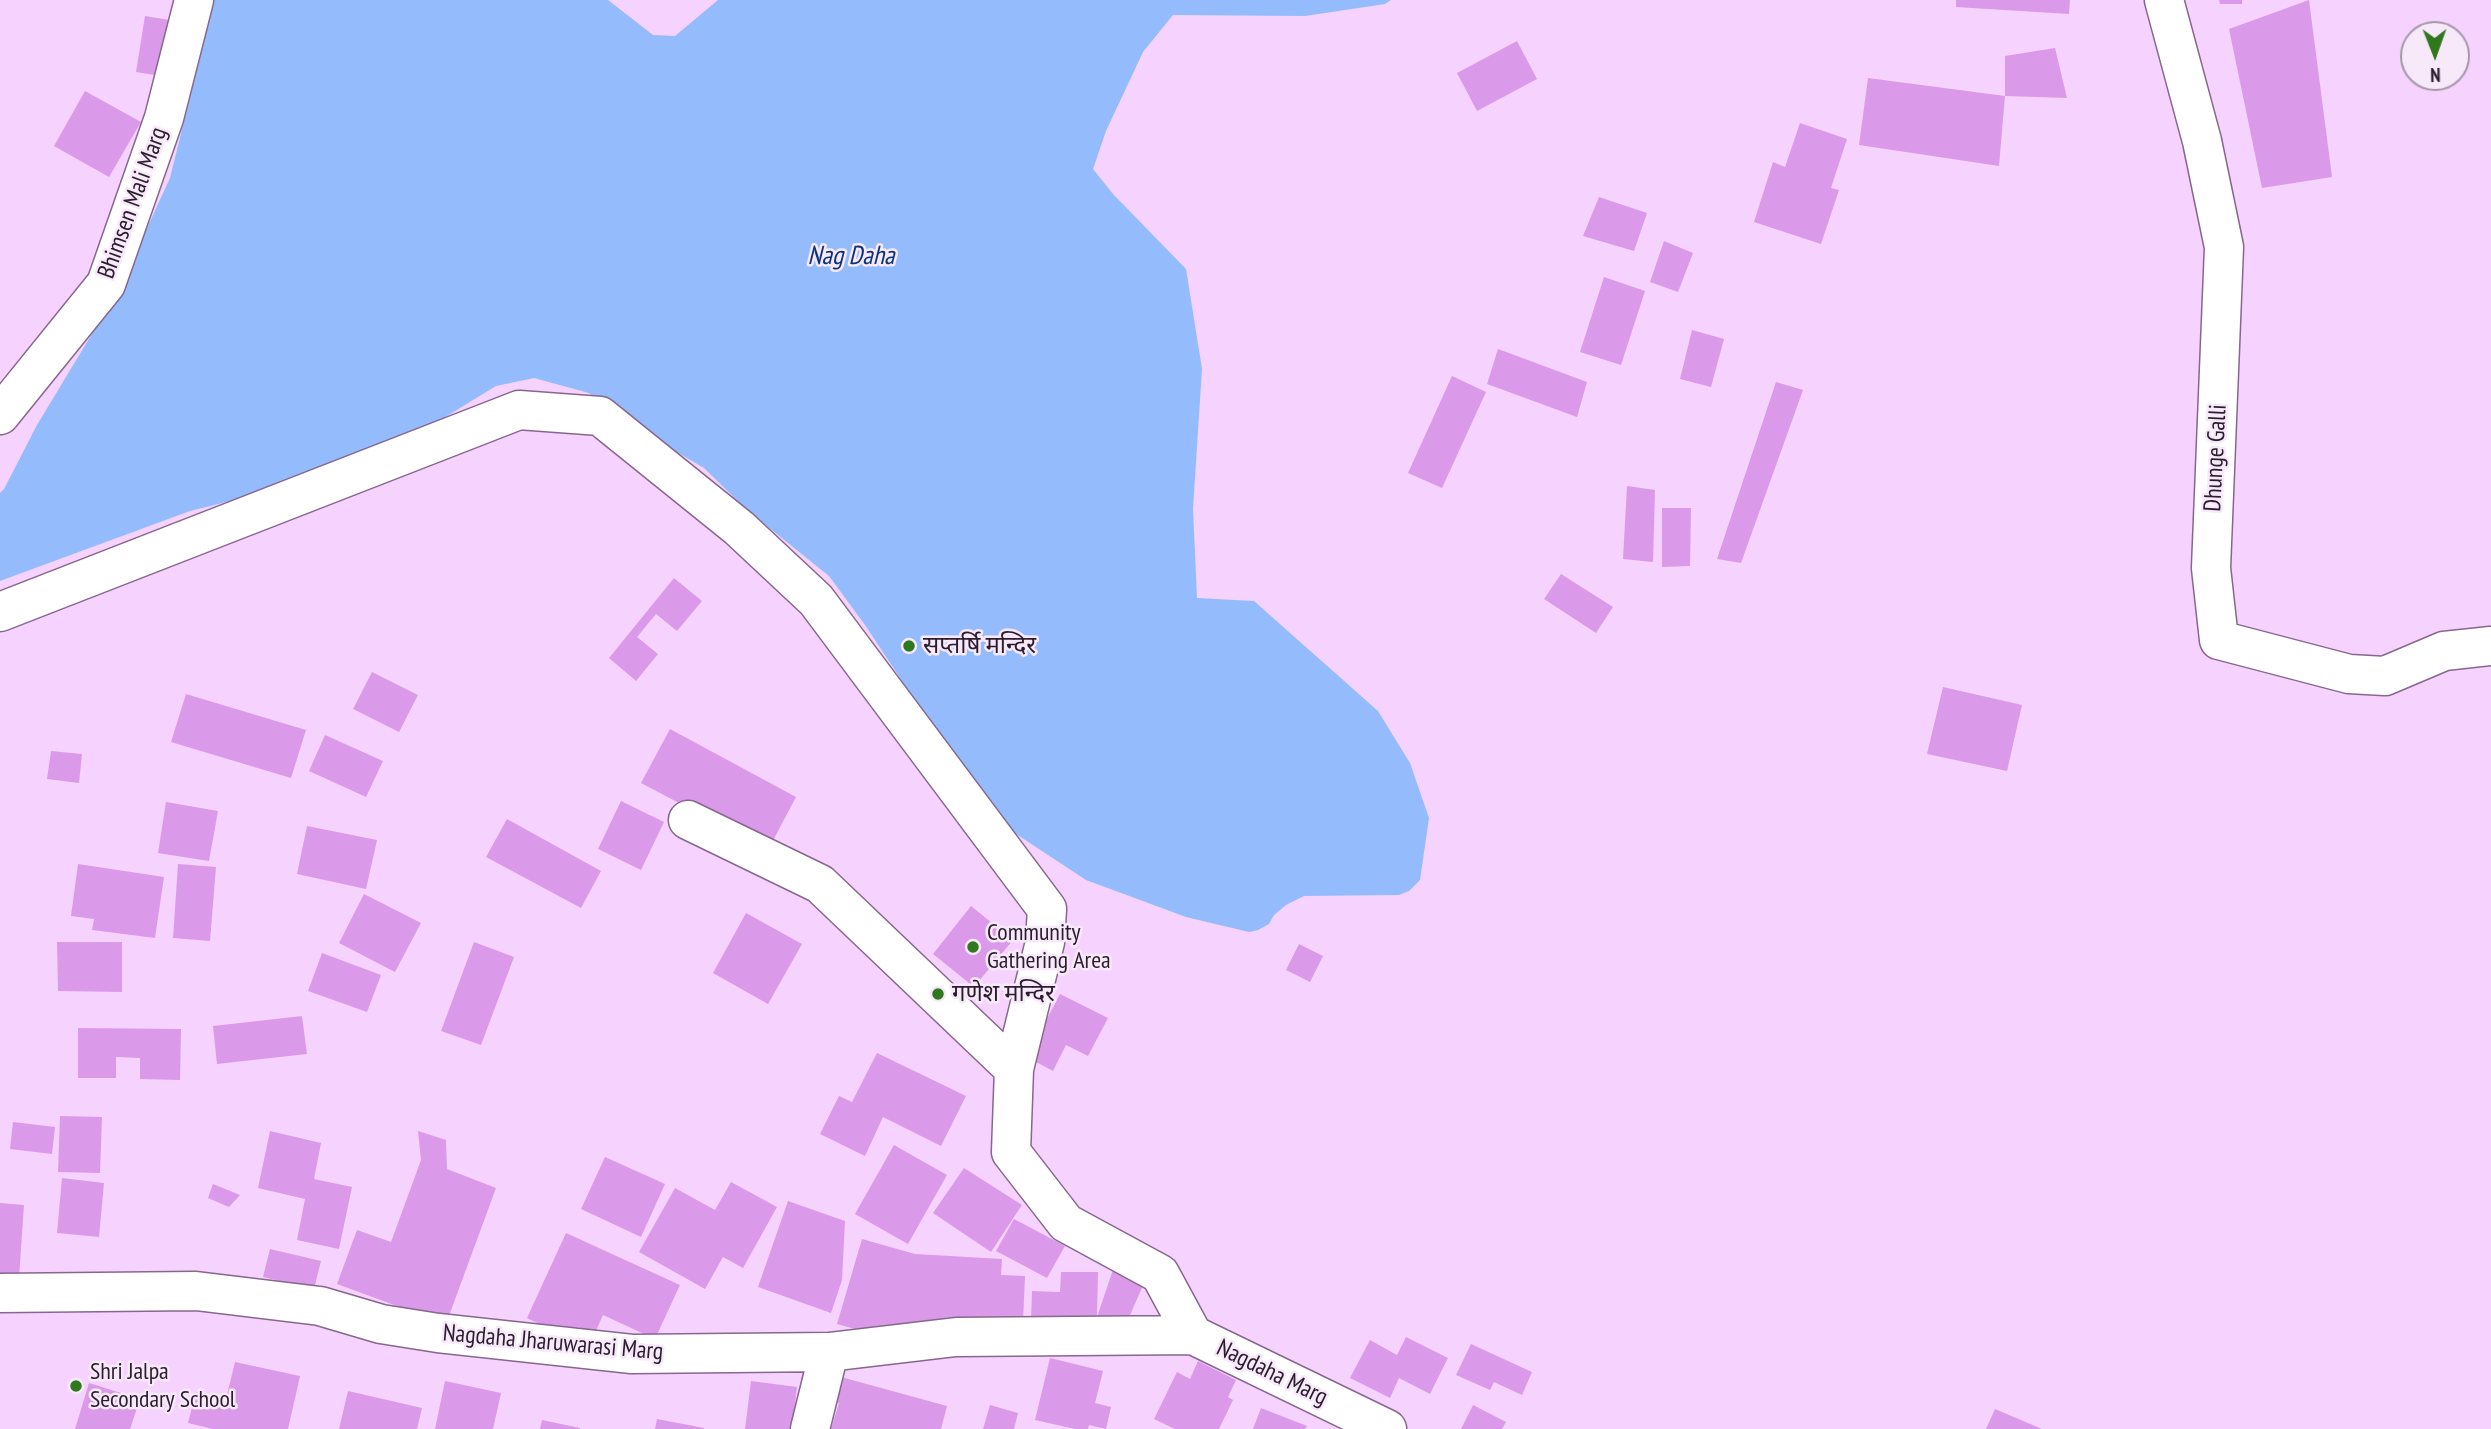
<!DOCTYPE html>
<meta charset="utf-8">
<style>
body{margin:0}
#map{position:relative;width:2491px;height:1429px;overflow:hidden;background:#f6d2fe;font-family:"PT Sans Narrow",sans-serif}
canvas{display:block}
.north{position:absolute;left:2400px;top:21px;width:70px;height:70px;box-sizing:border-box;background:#f7e8fa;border:2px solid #a597a8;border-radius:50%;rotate:179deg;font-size:19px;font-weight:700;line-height:28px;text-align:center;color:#2b1d2e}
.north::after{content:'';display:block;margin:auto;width:24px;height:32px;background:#30781d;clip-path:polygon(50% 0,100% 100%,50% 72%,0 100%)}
</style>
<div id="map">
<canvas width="2491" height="1429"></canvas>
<div class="north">N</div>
</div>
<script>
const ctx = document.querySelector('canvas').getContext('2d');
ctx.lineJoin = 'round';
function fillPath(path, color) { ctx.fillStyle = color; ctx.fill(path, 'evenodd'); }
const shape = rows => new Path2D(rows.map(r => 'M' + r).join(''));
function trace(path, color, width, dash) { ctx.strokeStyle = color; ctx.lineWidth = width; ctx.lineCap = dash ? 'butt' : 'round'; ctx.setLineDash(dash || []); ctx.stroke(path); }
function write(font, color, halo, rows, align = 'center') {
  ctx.font = font + ' "PT Sans Narrow","Noto Sans Devanagari",sans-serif'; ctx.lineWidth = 5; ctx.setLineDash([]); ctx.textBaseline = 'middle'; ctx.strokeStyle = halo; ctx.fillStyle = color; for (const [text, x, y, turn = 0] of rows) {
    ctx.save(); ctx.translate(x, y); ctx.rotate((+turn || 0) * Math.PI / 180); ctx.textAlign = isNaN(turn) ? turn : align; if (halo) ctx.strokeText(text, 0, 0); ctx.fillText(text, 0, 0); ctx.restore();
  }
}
fillPath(shape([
 [214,0,608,0,653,35,675,36,718,0,1391,0,1385,4,1305,16,1173,15,1143,52,1106,131,1093,169,1113,194,1186,269,1202,369,1193,509,1197,598,1254,601,1378,711,1410,763,1429,818,1420,880,1409,891,1399,895,1304,896,1286,905,1274,915,1269,924,1258,930,1249,932,1186,917,1086,880,1007,828,935,731,865,625,829,576,747,510,704,468,634,427,589,393,534,378,496,386,419,433,275,490,190,511,0,581,0,493,4,489,37,425,119,289,170,178]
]), '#94bcfd');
fillPath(shape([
 [1956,0,2070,0,2069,14,1956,7],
 [2219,0,2242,0,2242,4,2220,4],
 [2309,0,2332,177,2262,188,2229,29],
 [145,16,176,21,167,77,136,72],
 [1517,41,1537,79,1477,111,1457,73],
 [2055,48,2067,98,2005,96,1999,166,1859,145,1868,78,2005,96,2005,56],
 [85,91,141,122,109,177,54,146],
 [1800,123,1847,139,1831,188,1839,190,1821,244,1754,222,1773,162,1785,167],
 [1599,197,1647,213,1634,251,1583,236],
 [1664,241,1693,253,1678,292,1650,282],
 [1604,277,1645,291,1621,365,1580,352],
 [1692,330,1724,339,1711,387,1680,379],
 [1498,349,1587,382,1577,417,1487,384],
 [1452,376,1486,392,1442,488,1408,473],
 [1776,382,1803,390,1741,563,1717,559],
 [1627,486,1655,490,1653,562,1623,559],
 [1662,508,1691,508,1690,566,1662,567],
 [1561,574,1613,607,1596,633,1544,599],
 [674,578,702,601,677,631,656,614,637,637,658,654,636,681,609,658],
 [372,672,418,695,399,732,353,709],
 [1943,687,2022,705,2007,771,1927,754],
 [186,694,306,730,291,778,171,742],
 [670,729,796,797,768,850,641,783],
 [325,735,383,761,366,797,309,771],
 [51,751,82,754,79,783,47,779],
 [621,801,664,822,641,870,598,849],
 [166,802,218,811,209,861,158,853],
 [507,819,601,871,581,908,486,857],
 [307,826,377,840,366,889,297,874],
 [78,864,164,877,155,938,92,930,94,919,71,916],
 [178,864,216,867,210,941,173,938],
 [364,894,421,923,395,972,339,943],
 [971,906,1013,940,974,987,933,954],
 [746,913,802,944,768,1004,713,973],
 [57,942,122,942,122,992,58,991],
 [474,942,514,957,481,1045,441,1031],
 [1299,944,1323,956,1310,982,1286,970],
 [322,953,381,975,367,1012,308,991],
 [1060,994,1108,1018,1088,1056,1066,1045,1053,1071,1027,1057],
 [302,1016,307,1054,217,1064,213,1026],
 [78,1028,181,1029,180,1080,140,1079,140,1058,116,1057,116,1078,78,1078],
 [877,1053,966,1096,941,1146,883,1117,865,1156,820,1134,839,1096,852,1102],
 [60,1116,102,1117,100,1173,58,1172],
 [13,1122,55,1127,52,1154,10,1149],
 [270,1131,321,1143,314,1179,352,1187,339,1249,297,1240,305,1199,258,1188],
 [418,1131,446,1140,447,1169,496,1188,446,1324,337,1284,357,1230,391,1242,421,1160],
 [894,1145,947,1175,908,1244,855,1214],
 [605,1157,665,1184,641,1237,581,1209],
 [964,1168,1022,1205,991,1252,933,1213],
 [62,1178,104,1183,99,1237,57,1233],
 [731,1182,777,1207,743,1268,723,1257,705,1289,639,1252,675,1188,715,1210],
 [213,1184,240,1195,229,1207,208,1198],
 [788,1201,845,1221,842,1280,831,1313,758,1287],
 [0,1203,24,1205,19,1278,0,1277],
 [1014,1219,1065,1246,1047,1278,996,1251],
 [566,1233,680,1285,655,1339,603,1315,594,1335,578,1327,573,1340,527,1318],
 [862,1239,915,1254,1002,1259,1001,1275,1025,1276,1023,1323,957,1320,946,1317,943,1331,921,1321,918,1332,891,1339,837,1324],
 [270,1249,321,1261,314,1289,263,1277],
 [1116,1261,1148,1274,1127,1322,1097,1317,1060,1317,1060,1323,1031,1322,1032,1291,1060,1292,1061,1272,1098,1272,1097,1317],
 [1406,1337,1448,1358,1430,1394,1399,1378,1390,1398,1350,1378,1370,1340,1397,1355],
 [1471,1344,1532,1372,1522,1395,1494,1382,1490,1390,1456,1375],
 [1050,1358,1103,1371,1095,1403,1111,1407,1106,1429,1089,1425,1088,1429,1075,1429,1035,1420],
 [1198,1361,1236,1380,1228,1397,1233,1400,1219,1429,1175,1429,1154,1419,1177,1372,1190,1379],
 [235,1362,300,1376,288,1429,213,1429,188,1423,196,1392,226,1399],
 [830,1374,947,1406,941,1429,831,1429,839,1403,824,1399],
 [445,1381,501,1393,493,1429,435,1429],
 [751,1381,797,1387,792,1429,745,1429],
 [89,1383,140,1399,130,1429,75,1429],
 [348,1391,422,1408,417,1429,339,1429],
 [990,1405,1018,1413,1014,1429,983,1429],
 [1473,1405,1506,1422,1502,1429,1461,1429],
 [1261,1408,1307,1426,1305,1429,1253,1429],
 [1995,1409,2042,1429,1986,1429],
 [657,1419,704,1428,704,1429,655,1429],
 [542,1420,580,1428,580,1429,540,1429]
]), '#da9ae9');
const minor = shape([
 [2164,0,2202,141,2224,247,2211,568,2219,640,2349,674,2385,676,2444,651,2491,646],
 [0,415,106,284,164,118,194,0],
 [0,612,519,410,600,416,739,528,816,600,1047,909,1045,942,1014,1069,1011,1152,1066,1223,1160,1274,1193,1335],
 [688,820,820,884,1014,1069],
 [0,1293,196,1291,320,1306,381,1324,438,1333,632,1354,829,1352,956,1337,1193,1335,1387,1429],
 [810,1429,829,1352]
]);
trace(minor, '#87678e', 41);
trace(minor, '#fff', 38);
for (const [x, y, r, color] of [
 [909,646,7,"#30781d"],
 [973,947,7,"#30781d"],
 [938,994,7,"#30781d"],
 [76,1386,7,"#30781d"]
]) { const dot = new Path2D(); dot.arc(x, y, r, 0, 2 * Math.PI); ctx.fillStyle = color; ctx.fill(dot); trace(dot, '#f7e8fa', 2.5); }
write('24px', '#2b1d2e', '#f7e8fa', [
 ["Bhimsen Mali Marg",133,203,-70],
 ["Dhunge Galli",2216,458,-87],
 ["Nagdaha Jharuwarasi Marg",553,1343,5],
 ["Nagdaha Marg",1272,1373,26]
]);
write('24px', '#2b1d2e', '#f7e8fa', [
 ["सप्तर्षि मन्दिर",923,646],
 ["Community",987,933],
 ["Gathering Area",987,961],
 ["गणेश मन्दिर",952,994],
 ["Shri Jalpa",90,1372],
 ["Secondary School",90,1400]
], 'left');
write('italic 26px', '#09357a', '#f7e8fa', [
 ["Nag Daha",851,257]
]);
</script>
